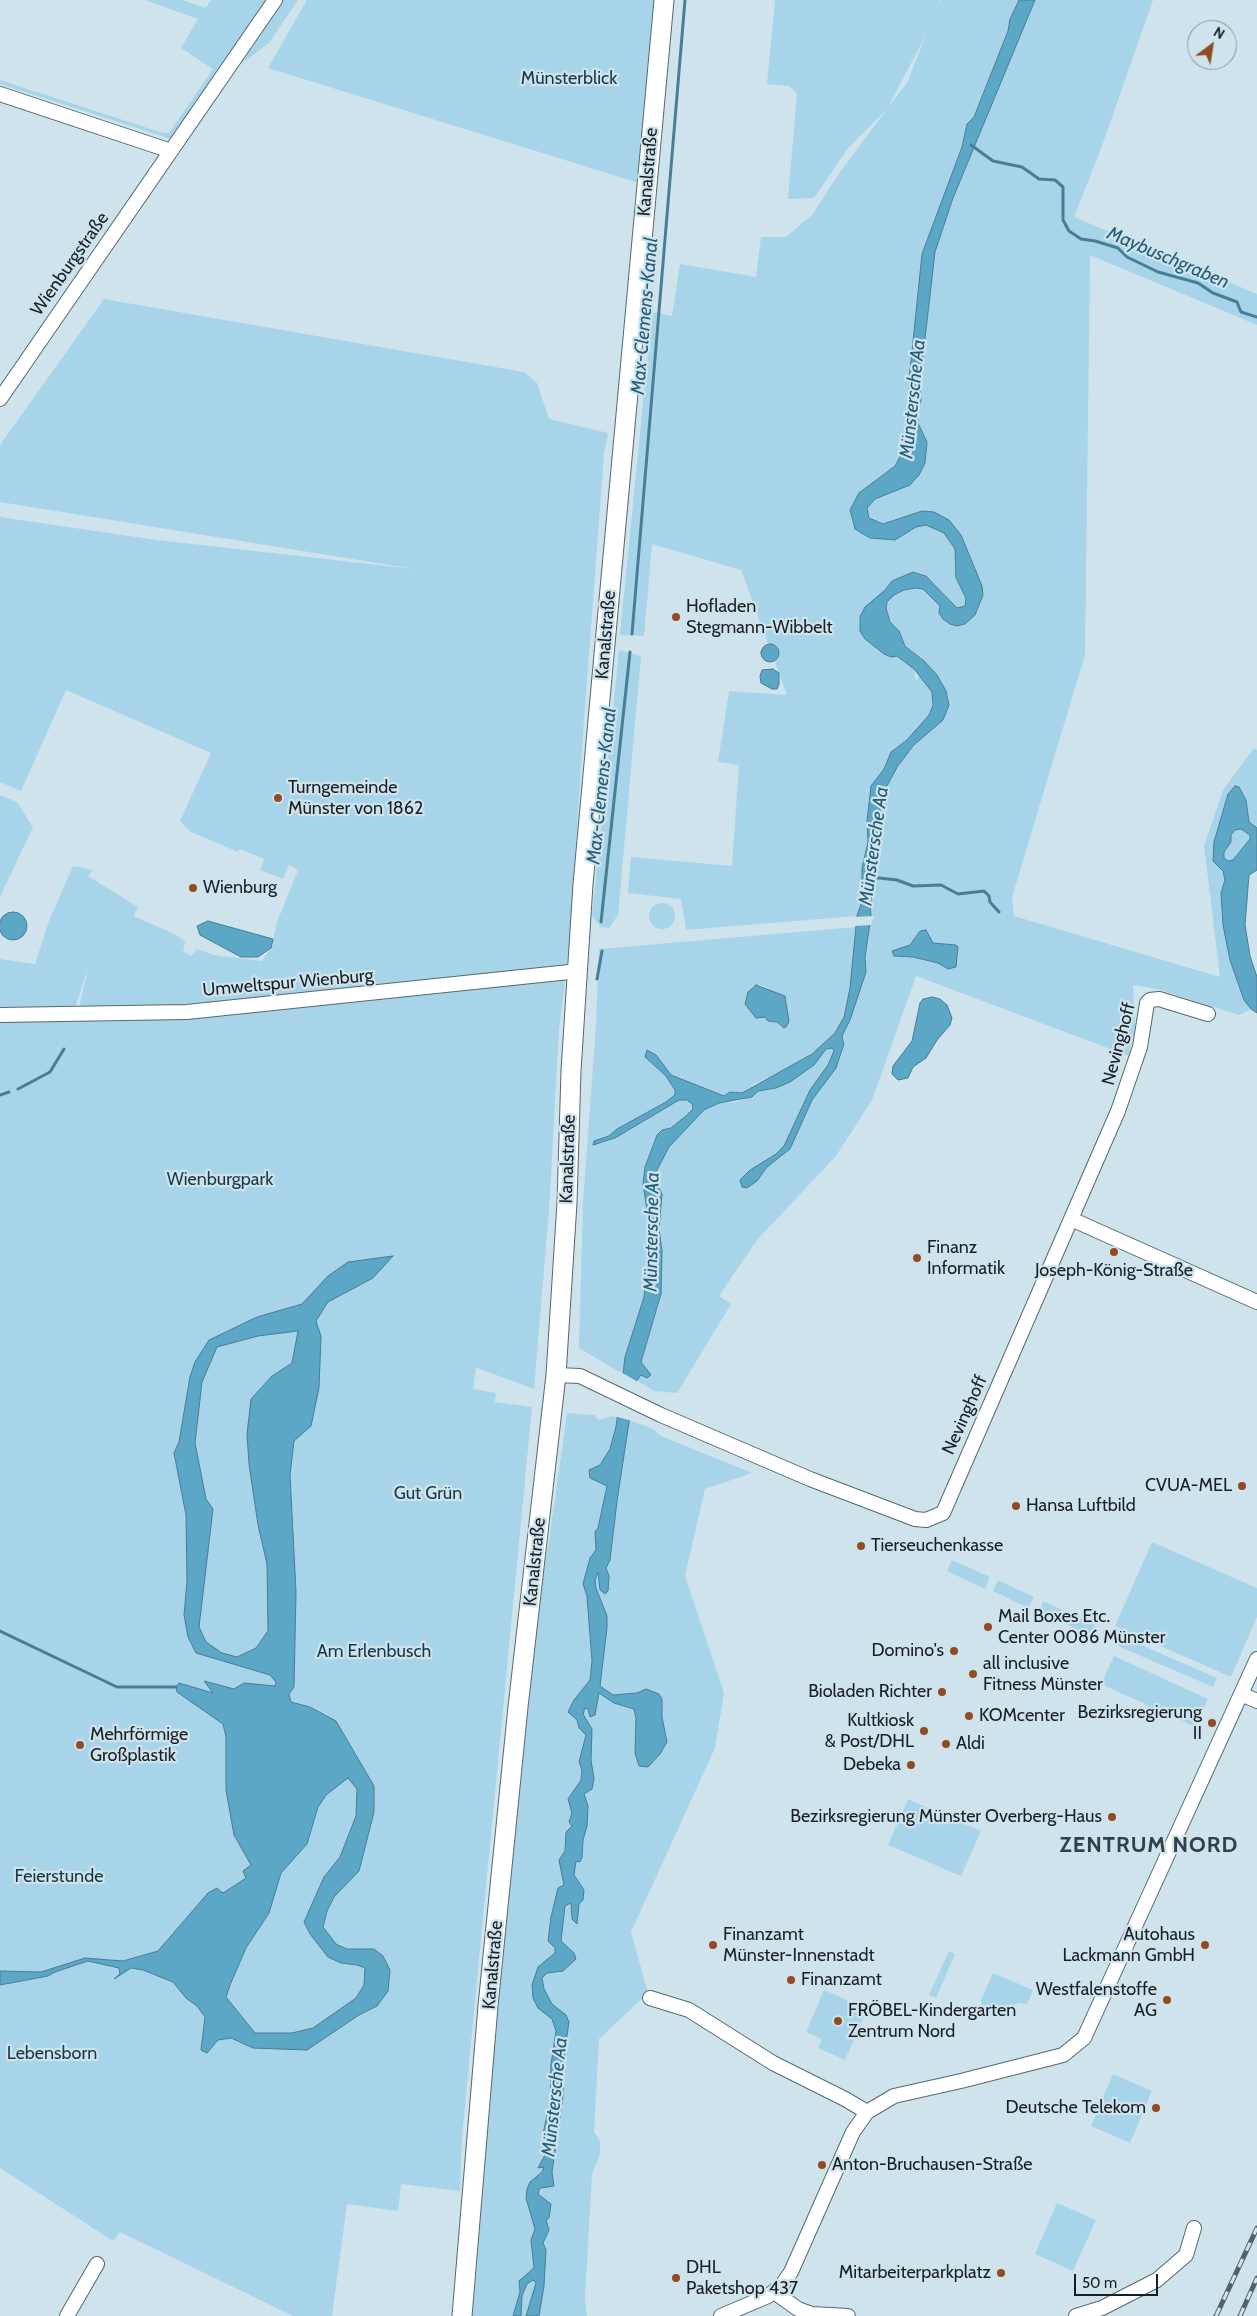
<!DOCTYPE html>
<meta charset="utf-8">
<style>
body{margin:0}
#map{position:relative;width:1257px;height:2316px;overflow:hidden;background:#cfe3ed;font-family:Cabin,sans-serif}
canvas{display:block}
.north{position:absolute;left:1187px;top:20px;width:50px;height:50px;box-sizing:border-box;background:#cfe3ed;border:1px solid #86959d;border-radius:50%;rotate:31deg;font-size:14px;font-weight:700;line-height:20px;text-align:center;color:#192024}
.north::after{content:'';display:block;margin:auto;width:18px;height:22px;background:#914b23;clip-path:polygon(50% 0,100% 100%,50% 72%,0 100%)}
.scale{position:absolute;left:1074px;top:2274px;width:84px;height:22px;box-sizing:border-box;border:2px solid #192024;border-top:0;padding-left:6px;font-size:15px;line-height:18px;white-space:nowrap;color:#192024;-webkit-text-stroke:4px #cfe3ed;paint-order:stroke}
</style>
<div id="map">
<canvas width="1257" height="2316"></canvas>
<div class="north">N</div>
<div class="scale">50 m</div>
</div>
<script>
const ctx = document.querySelector('canvas').getContext('2d');
ctx.lineJoin = 'round';
function fillPath(path, color) { ctx.fillStyle = color; ctx.fill(path, 'evenodd'); }
const shape = rows => new Path2D(rows.map(r => 'M' + r).join(''));
function trace(path, color, width, dash) { ctx.strokeStyle = color; ctx.lineWidth = width; ctx.lineCap = dash ? 'butt' : 'round'; ctx.setLineDash(dash || []); ctx.stroke(path); }
function write(font, color, halo, rows, align = 'center') {
  ctx.font = font + ' Cabin,sans-serif'; ctx.lineWidth = 4.5; ctx.setLineDash([]); ctx.textBaseline = 'middle'; ctx.strokeStyle = halo; ctx.fillStyle = color; for (const [text, x, y, turn = 0] of rows) {
    ctx.save(); ctx.translate(x, y); ctx.rotate((+turn || 0) * Math.PI / 180); ctx.textAlign = isNaN(turn) ? turn : align; if (halo) ctx.strokeText(text, 0, 0); ctx.fillText(text, 0, 0); ctx.restore();
  }
}
fillPath(shape([
 [145,0,183,0,205,8,212,0,268,0,171,139,0,84,0,80,163,133,169,133,213,69,181,48,198,19],
 [283,0,298,0,269,43,241,64],
 [307,0,656,0,639,183,268,68],
 [775,0,940,0,937,10,941,0,1019,0,1010,19,1008,31,974,117,967,124,962,147,922,254,909,380,910,413,902,453,895,466,859,493,850,510,852,523,870,538,895,540,916,527,926,525,944,533,955,549,956,578,966,598,966,603,962,608,957,608,933,582,923,574,916,572,889,584,885,590,866,607,860,617,859,624,865,639,884,654,897,656,914,669,916,681,919,675,932,692,933,702,929,715,907,740,892,751,884,769,871,786,867,821,868,842,862,868,863,894,857,916,686,930,681,899,628,893,631,857,732,866,739,765,718,762,729,691,787,695,741,570,652,544,644,636,620,635,652,312,672,316,680,264,756,277,761,237,786,237,812,215,840,172,887,109,848,148,814,198,788,199,797,94,789,86,767,84],
 [926,35,907,83,888,107],
 [1035,0,1153,0,1102,146,1074,217,1257,294,1257,325,1090,255,1085,655,1012,897,1014,916,1220,977,1204,846,1223,790,1254,748,1257,750,1257,828,1249,822,1246,800,1214,842,1213,861,1223,871,1225,880,1221,893,1223,925,1230,960,1244,1000,1251,1009,1239,1015,1157,989,1133,985,1135,1026,1129,1056,916,976,872,1100,836,1156,757,1240,719,1296,731,1304,677,1393,654,1391,636,1380,641,1375,644,1375,641,1362,660,1300,662,1251,659,1229,662,1197,656,1183,658,1165,674,1140,704,1110,719,1103,736,1102,754,1096,758,1091,776,1088,826,1048,832,1048,834,1051,828,1065,810,1090,784,1146,776,1154,750,1170,740,1180,757,1181,767,1167,790,1149,812,1100,839,1062,845,1041,842,1036,850,1020,866,972,865,957,871,915,870,904,874,893,872,874,879,845,880,808,883,793,908,752,943,720,947,710,949,699,940,680,924,661,902,642,899,631,890,622,886,608,887,602,894,595,904,590,915,588,923,589,940,606,939,611,946,622,962,626,975,615,982,599,982,586,961,535,949,520,922,511,883,524,871,520,867,511,869,505,875,499,914,482,926,458,927,442,918,423,917,413,921,401,920,385,935,252,953,198],
 [920,931,933,943,956,945,958,947,957,960,938,963,913,957,894,956,892,951,910,945],
 [104,299,524,372,537,383,549,419,608,433,604,455,584,720,570,938,559,1030,549,1210,534,1389,477,1368,469,1367,476,1368,473,1389,496,1393,495,1402,532,1407,462,2137,460,2191,401,2184,398,2211,347,2204,332,2316,293,2316,120,2232,113,2241,0,2168,0,1017,77,1018,88,967,74,1012,0,1008,0,959,35,964,49,921,73,866,93,870,88,876,138,907,134,916,178,936,185,942,183,951,191,956,197,949,214,955,262,961,271,948,277,922,298,870,289,865,283,879,260,870,264,859,240,849,238,852,191,832,180,821,211,753,66,690,21,791,0,782,0,517,157,540,414,569,0,502,0,445],
 [619,650,641,656,618,915,609,928,601,927,592,916],
 [0,795,17,802,33,827,0,897],
 [1241,829,1250,835,1250,839,1233,860,1228,861,1224,858,1224,852,1231,842,1231,835,1235,830],
 '649 916a13 13 0 1 1 26 0a13 13 0 1 1-26 0Z',
 [857,927,848,1003,841,1023,835,1033,818,1049,781,1072,754,1084,742,1093,730,1092,724,1096,671,1075,651,1051,647,1060,666,1076,675,1090,675,1095,666,1102,617,1129,609,1136,594,1141,603,1143,615,1138,679,1100,688,1100,693,1109,671,1128,662,1130,653,1143,645,1167,643,1185,652,1242,644,1297,621,1373,579,1348,583,1202,596,1025,599,949],
 [756,985,763,986,786,998,789,1024,786,1027,784,1028,777,1022,768,1021,765,1017,754,1015,745,1004,749,990],
 [567,1413,594,1415,599,1420,612,1416,624,1418,653,1429,661,1436,752,1473,705,1489,685,1576,724,1693,715,1748,631,1932,648,1993,599,2039,594,2132,600,2141,600,2154,592,2174,585,2297,587,2316,468,2316,537,1599,549,1541],
 [1152,1542,1257,1588,1257,1617,1231,1677,1115,1626],
 [952,1560,990,1577,985,1589,947,1571],
 [998,1580,1034,1597,1028,1608,993,1591],
 [1043,1601,1095,1625,1090,1635,1039,1612],
 [1123,1637,1217,1678,1213,1687,1118,1646],
 [1114,1656,1208,1699,1196,1727,1101,1684],
 [908,1799,981,1831,961,1876,888,1845],
 [949,1951,955,1954,936,1998,929,1995],
 [993,1973,1033,1990,1027,2004,1020,2003,977,2017,982,2005,981,2000],
 [824,1990,867,2009,845,2060,818,2048,822,2039,806,2032],
 [1113,2074,1152,2091,1130,2143,1091,2126],
 [1057,2203,1096,2220,1073,2271,1035,2254]
]), '#a8d4e9');
const water = shape([
 [1019,0,1035,0,953,198,935,252,920,382,921,401,917,413,918,423,927,442,925,463,919,475,910,485,875,499,867,508,869,518,883,524,922,511,934,512,949,520,961,535,982,586,983,595,975,615,965,624,957,626,950,624,943,619,939,613,940,606,923,589,915,588,904,590,894,595,887,602,886,608,890,622,899,631,905,646,924,661,937,675,946,691,949,705,943,720,913,746,898,766,883,793,880,808,879,845,872,874,874,889,870,904,871,916,865,957,866,972,850,1020,842,1036,844,1044,836,1068,812,1100,790,1149,767,1167,757,1181,747,1188,742,1187,740,1180,750,1170,776,1154,784,1146,810,1090,828,1065,834,1051,832,1048,826,1049,814,1065,790,1082,776,1088,758,1091,752,1097,719,1103,704,1110,669,1147,657,1170,656,1183,662,1194,659,1229,662,1251,661,1294,641,1362,651,1375,647,1378,641,1375,635,1383,617,1501,610,1560,606,1568,609,1576,608,1591,605,1594,600,1590,598,1572,595,1580,596,1588,607,1616,607,1628,600,1686,613,1695,637,1693,646,1689,659,1694,662,1699,662,1717,667,1742,660,1754,648,1767,639,1766,635,1753,636,1718,634,1709,614,1703,599,1693,595,1715,590,1717,588,1709,585,1708,583,1714,592,1729,591,1760,594,1779,592,1789,584,1794,588,1806,587,1826,583,1840,582,1858,580,1862,576,1861,574,1875,584,1890,583,1900,579,1904,577,1924,572,1919,571,1903,565,1906,561,1941,574,1953,576,1959,563,1971,547,1973,542,1978,544,1989,552,2004,566,2015,569,2022,563,2063,563,2096,552,2172,554,2186,541,2188,539,2190,538,2194,551,2204,549,2218,546,2220,549,2230,543,2243,546,2250,544,2286,539,2316,526,2316,536,2283,533,2280,527,2284,522,2296,521,2316,513,2316,520,2292,519,2281,534,2268,531,2240,535,2229,526,2198,527,2189,530,2182,542,2172,544,2167,538,2168,545,2155,542,2147,543,2134,550,2101,551,2064,556,2031,552,2019,538,2008,533,1998,532,1985,538,1967,555,1953,555,1948,548,1941,551,1917,558,1888,564,1885,559,1860,565,1851,566,1832,572,1826,569,1822,572,1813,568,1799,581,1780,582,1770,579,1762,586,1735,579,1728,577,1720,568,1712,574,1700,590,1680,592,1661,587,1596,583,1584,590,1558,596,1550,595,1532,598,1528,607,1486,590,1478,589,1470,600,1465,610,1449,616,1427,625,1357,644,1297,649,1248,652,1242,643,1184,645,1167,657,1135,662,1130,671,1128,687,1115,693,1109,692,1104,687,1100,679,1100,615,1138,593,1145,594,1141,609,1136,617,1129,666,1102,675,1095,675,1090,666,1076,645,1057,647,1050,656,1055,671,1075,724,1096,730,1092,742,1093,812,1054,835,1033,844,1017,850,988,857,916,862,901,862,868,868,842,867,821,871,786,884,769,891,752,907,740,929,715,933,705,932,692,914,669,897,656,891,657,884,654,865,639,860,631,860,617,865,607,885,590,892,581,913,572,926,576,957,608,965,606,966,598,956,578,955,549,944,533,926,525,916,527,895,540,870,538,855,529,850,510,859,493,895,466,902,453,910,413,909,380,922,254,962,147,967,124,974,117,1008,31,1010,19,1019,0],
 '761 653a9 9 0 1 1 18 0a9 9 0 1 1-18 0Z',
 [773,669,779,673,779,684,777,689,772,689,761,683,760,676,762,670,773,669],
 [1235,786,1239,787,1246,800,1249,822,1257,828,1257,870,1249,875,1245,925,1250,956,1257,977,1257,1013,1251,1009,1244,1000,1230,960,1223,925,1221,893,1225,880,1223,871,1213,861,1214,842,1228,794,1235,786],
 [1241,829,1250,835,1250,839,1233,860,1228,861,1224,858,1224,852,1231,842,1231,835,1235,830,1241,829],
 '-1 926a14 14 0 1 1 28 0a14 14 0 1 1-28 0Z',
 [208,921,273,939,271,948,258,957,241,957,200,935,197,926,208,921],
 [926,930,933,943,956,945,958,947,956,967,948,969,938,963,913,957,894,956,892,951,910,945,920,931,926,930],
 [756,985,785,996,789,1022,786,1027,784,1028,777,1022,768,1021,765,1017,756,1018,745,1004,748,992,756,985],
 [932,997,940,999,947,1005,952,1018,950,1025,937,1040,926,1058,913,1067,908,1078,898,1080,892,1074,893,1066,912,1041,920,1003,923,999,932,997],
 [393,1256,373,1278,328,1302,316,1321,321,1336,319,1388,311,1426,294,1441,290,1475,296,1592,294,1687,289,1694,291,1702,310,1707,336,1721,374,1786,374,1812,359,1871,334,1897,327,1911,323,1927,336,1944,347,1949,374,1949,383,1956,390,1970,388,1991,377,2006,359,2015,307,2050,253,2048,231,2038,218,2040,207,2053,201,2050,205,2017,197,2006,186,1998,173,1982,143,1970,131,1968,114,1979,120,1974,119,1968,88,1961,55,1972,48,1976,0,1985,0,1971,41,1972,85,1958,123,1961,158,1951,208,1893,217,1888,223,1893,246,1878,243,1871,251,1865,234,1835,226,1790,226,1737,223,1724,177,1692,176,1687,179,1683,213,1693,204,1681,234,1689,244,1683,275,1686,276,1682,270,1675,196,1653,188,1637,184,1615,187,1581,186,1515,174,1453,179,1442,190,1377,195,1362,209,1340,257,1317,302,1304,328,1276,348,1262,393,1256],
 [298,1331,292,1363,272,1376,251,1399,247,1434,249,1464,258,1525,267,1564,268,1631,256,1648,237,1657,222,1653,206,1642,199,1627,213,1509,206,1499,195,1443,202,1382,217,1347,258,1336,298,1331],
 [348,1778,357,1789,356,1816,340,1857,324,1877,304,1922,310,1934,328,1957,341,1963,357,1965,365,1968,364,1985,356,1998,313,2028,292,2033,255,2033,226,1997,230,1985,246,1948,269,1913,281,1873,307,1844,318,1807,326,1795,348,1778]
]);
fillPath(water, '#5ca6c6');
trace(water, '#487e95', 1);
fillPath(shape([
 [874,916,871,925,855,926,855,917],
 [619,1371,638,1382,632,1421,614,1416]
]), '#cfe3ed');
trace(shape([
 [971,145,993,161,1022,167,1039,179,1055,180,1063,187,1063,220,1069,231,1081,239,1095,241,1118,248,1127,257,1158,272,1198,283,1213,293,1237,302,1241,312,1257,317],
 [632,634,685,0],
 [870,877,897,880,913,886,941,885,958,894,984,891,989,896,990,902,999,912],
 [601,922,630,652],
 [597,979,602,951],
 [18,1089,50,1072,64,1049],
 [0,1095,9,1092],
 [0,1631,117,1687,176,1687]
]), '#487e95', 3);
const minor = shape([
 [0,94,171,151],
 [0,399,275,0],
 [0,1015,187,1012,579,971],
 [1071,1219,1257,1302],
 [556,1375,580,1376,661,1415,810,1479,915,1519,926,1520,943,1513,1118,1111,1140,1047,1147,1003,1150,1000,1159,999,1208,1014],
 [1241,1694,1257,1701],
 [650,1998,689,2010,773,2063,845,2099,867,2112],
 [774,2292,798,2309,812,2314,848,2316],
 [67,2316,97,2264],
 [721,2316,768,2296,782,2285,791,2272,853,2132,867,2112,894,2096,961,2081,1063,2055,1084,2038,1257,1659],
 [1076,2316,1102,2308,1157,2280,1186,2255,1194,2228]
]);
const secondary = shape([
 [462,2316,488,2006,518,1707,556,1375,567,1203,571,1071,583,884,664,0]
]);
trace(minor, '#566870', 16);
trace(secondary, '#566870', 21);
trace(minor, '#fff', 14);
trace(secondary, '#fff', 19);
const rail = shape([
 [1216,2316,1257,2228],
 [1240,2316,1257,2278]
]);
trace(rail, '#556167', 5);
trace(rail, '#cfe3ed', 3, [9]);
for (const [x, y, r, color] of [
 [676,617,5,"#914b23"],
 [278,798,5,"#914b23"],
 [193,888,5,"#914b23"],
 [1114,1252,5,"#914b23"],
 [917,1258,5,"#914b23"],
 [1242,1486,5,"#914b23"],
 [1016,1506,5,"#914b23"],
 [861,1546,5,"#914b23"],
 [988,1627,5,"#914b23"],
 [954,1651,5,"#914b23"],
 [973,1674,5,"#914b23"],
 [942,1692,5,"#914b23"],
 [969,1716,5,"#914b23"],
 [1212,1723,5,"#914b23"],
 [924,1731,5,"#914b23"],
 [946,1744,5,"#914b23"],
 [80,1745,5,"#914b23"],
 [911,1765,5,"#914b23"],
 [1112,1817,5,"#914b23"],
 [713,1945,5,"#914b23"],
 [1205,1945,5,"#914b23"],
 [791,1980,5,"#914b23"],
 [1167,2000,5,"#914b23"],
 [838,2021,5,"#914b23"],
 [1156,2108,5,"#914b23"],
 [822,2165,5,"#914b23"],
 [1001,2273,5,"#914b23"],
 [676,2278,5,"#914b23"]
]) { const dot = new Path2D(); dot.arc(x, y, r, 0, 2 * Math.PI); ctx.fillStyle = color; ctx.fill(dot); trace(dot, '#cfe3ed', 2); }
write('18px', '#173947', '#cfe3ed', [
 ["Münsterblick",569,79],
 ["Wienburgpark",220,1180],
 ["Gut Grün",428,1494],
 ["Am Erlenbusch",374,1652],
 ["Feierstunde",59,1877],
 ["Lebensborn",52,2054]
]);
write('18px', '#192024', '#cfe3ed', [
 ["Kanalstraße",648,172,-85],
 ["Wienburgstraße",70,264,-55],
 ["Kanalstraße",606,635,-85],
 ["Umweltspur Wienburg",288,983,-5],
 ["Nevinghoff",1119,1044,-75],
 ["Kanalstraße",568,1159,-88],
 ["Nevinghoff",965,1415,-66],
 ["Kanalstraße",535,1562,-84],
 ["Kanalstraße",493,1965,-85]
]);
write('18px', '#192024', '#cfe3ed', [
 ["Hofladen",686,607],
 ["Stegmann-Wibbelt",686,628],
 ["Turngemeinde",288,788],
 ["Münster von 1862",288,809],
 ["Wienburg",203,888],
 ["Finanz",927,1248],
 ["Informatik",927,1269],
 ["Joseph-König-Straße",1114,1271,"center"],
 ["CVUA-MEL",1232,1486,"right"],
 ["Hansa Luftbild",1026,1506],
 ["Tierseuchenkasse",871,1546],
 ["Mail Boxes Etc.",998,1617],
 ["Center 0086 Münster",998,1638],
 ["Domino's",944,1651,"right"],
 ["all inclusive",983,1664],
 ["Fitness Münster",983,1685],
 ["Bioladen Richter",932,1692,"right"],
 ["Bezirksregierung",1202,1713,"right"],
 ["II",1202,1734,"right"],
 ["KOMcenter",979,1716],
 ["Kultkiosk",914,1721,"right"],
 ["& Post/DHL",914,1742,"right"],
 ["Mehrförmige",90,1735],
 ["Großplastik",90,1756],
 ["Aldi",956,1744],
 ["Debeka",901,1765,"right"],
 ["Bezirksregierung Münster Overberg-Haus",1102,1817,"right"],
 ["Finanzamt",723,1935],
 ["Münster-Innenstadt",723,1956],
 ["Autohaus",1195,1935,"right"],
 ["Lackmann GmbH",1195,1956,"right"],
 ["Finanzamt",801,1980],
 ["Westfalenstoffe",1157,1990,"right"],
 ["AG",1157,2011,"right"],
 ["FRÖBEL-Kindergarten",848,2011],
 ["Zentrum Nord",848,2032],
 ["Deutsche Telekom",1146,2108,"right"],
 ["Anton-Bruchausen-Straße",832,2165],
 ["DHL",686,2268],
 ["Paketshop 437",686,2289],
 ["Mitarbeiterparkplatz",991,2273,"right"]
], 'left');
write('italic 19px', '#245e76', '#cfe3ed', [
 ["Maybuschgraben",1168,258,23],
 ["Max-Clemens-Kanal",645,316,-85],
 ["Münstersche Aa",913,399,-84],
 ["Max-Clemens-Kanal",602,786,-84],
 ["Münstersche Aa",874,846,-82],
 ["Münstersche Aa",652,1232,-89],
 ["Münstersche Aa",555,2097,-84]
]);
ctx.letterSpacing = '1px';
write('bold 22px', '#304149', '#cfe3ed', [
 ["ZENTRUM NORD",1149,1846]
]);
ctx.letterSpacing = '0px';
</script>
